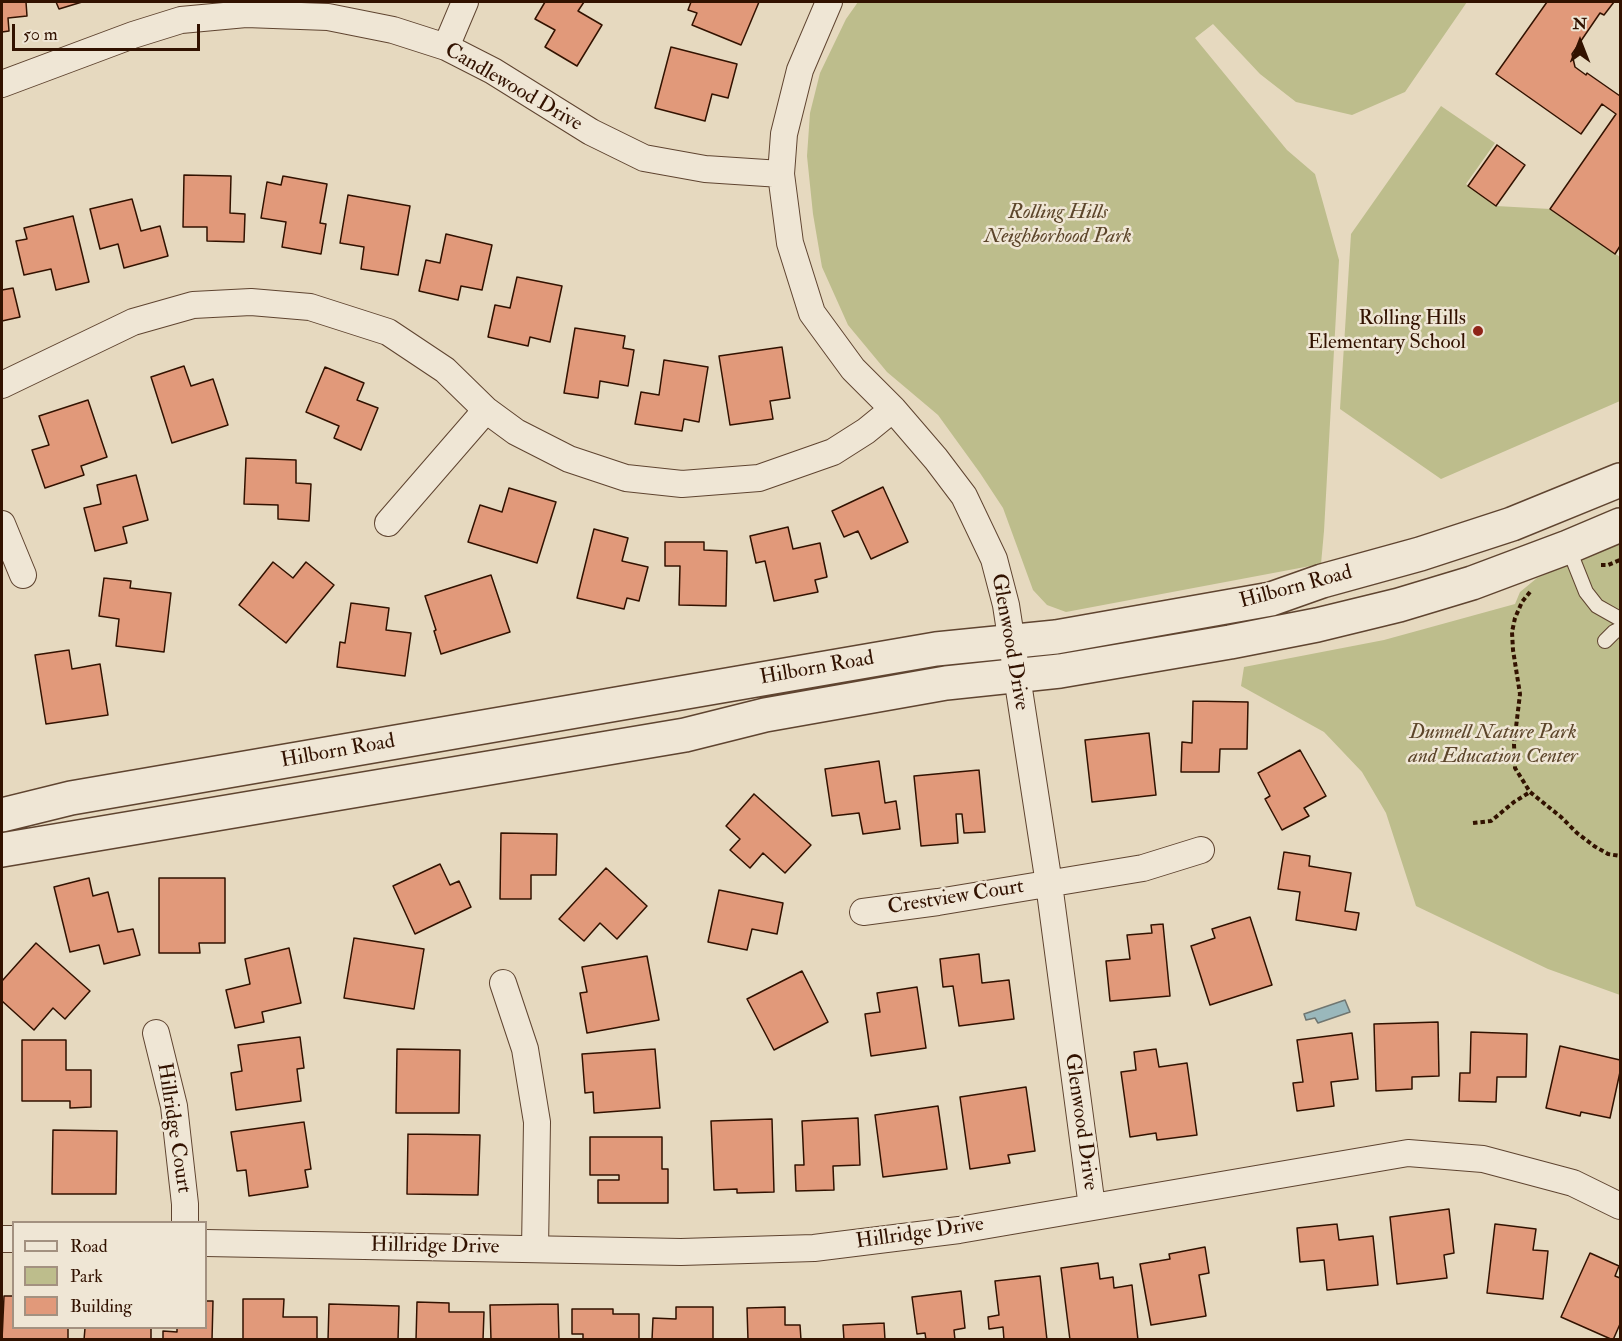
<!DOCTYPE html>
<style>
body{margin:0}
#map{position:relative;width:1622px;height:1341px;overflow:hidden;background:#e6d9bf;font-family:"IM FELL Double Pica",serif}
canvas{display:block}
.frame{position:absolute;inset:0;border:3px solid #321200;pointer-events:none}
.legend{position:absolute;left:12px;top:1221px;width:195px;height:108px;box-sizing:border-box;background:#efe6d5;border:2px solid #a39180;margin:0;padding:8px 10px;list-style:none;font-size:18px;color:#321200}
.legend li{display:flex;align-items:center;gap:12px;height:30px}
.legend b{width:30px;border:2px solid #a39180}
.north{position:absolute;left:1550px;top:12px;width:60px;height:60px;-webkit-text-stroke:4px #efe6d5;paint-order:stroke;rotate:0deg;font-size:16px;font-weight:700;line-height:24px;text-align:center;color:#321200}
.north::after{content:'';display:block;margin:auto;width:21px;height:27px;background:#321200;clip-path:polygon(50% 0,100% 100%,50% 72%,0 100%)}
.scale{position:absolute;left:12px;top:24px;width:188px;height:27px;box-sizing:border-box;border:3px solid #321200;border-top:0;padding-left:8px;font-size:18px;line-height:21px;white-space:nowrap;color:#321200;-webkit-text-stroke:4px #efe6d5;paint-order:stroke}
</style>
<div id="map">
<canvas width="1622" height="1341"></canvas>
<div class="frame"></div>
<ul class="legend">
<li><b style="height:8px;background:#efe6d5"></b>Road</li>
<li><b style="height:16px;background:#bdbd8c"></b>Park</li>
<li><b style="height:16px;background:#e1997a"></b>Building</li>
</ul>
<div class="north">N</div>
<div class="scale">50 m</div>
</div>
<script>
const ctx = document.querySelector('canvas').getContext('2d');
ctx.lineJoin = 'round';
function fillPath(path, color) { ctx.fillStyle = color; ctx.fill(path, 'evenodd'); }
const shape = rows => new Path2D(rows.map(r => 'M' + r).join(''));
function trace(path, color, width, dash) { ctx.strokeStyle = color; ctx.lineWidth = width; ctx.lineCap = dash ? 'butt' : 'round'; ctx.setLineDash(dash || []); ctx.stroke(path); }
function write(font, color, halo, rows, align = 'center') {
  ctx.font = font + ' "IM FELL Double Pica",serif'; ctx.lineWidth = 5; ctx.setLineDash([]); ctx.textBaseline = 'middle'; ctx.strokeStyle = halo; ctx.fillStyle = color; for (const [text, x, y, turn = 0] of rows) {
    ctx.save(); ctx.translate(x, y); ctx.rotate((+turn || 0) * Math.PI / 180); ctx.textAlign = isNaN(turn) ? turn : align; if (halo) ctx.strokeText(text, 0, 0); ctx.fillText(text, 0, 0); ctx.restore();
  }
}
fillPath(shape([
 [858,2,1467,2,1405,92,1352,115,1296,102,1260,74,1213,24,1195,38,1287,150,1315,174,1339,260,1324,531,1321,564,1066,612,1047,605,1033,590,1003,508,980,473,938,415,887,372,848,325,822,267,813,214,807,156,810,113,820,73,846,19],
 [1441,106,1495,143,1466,184,1496,206,1550,209,1620,257,1620,401,1441,479,1340,409,1351,234],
 [1620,542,1620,995,1548,969,1416,906,1386,813,1362,772,1324,732,1241,686,1244,667,1384,640,1515,604,1520,592,1537,578]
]), '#bdbd8c');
const water = shape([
 [1345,1000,1350,1012,1318,1023,1315,1018,1306,1020,1304,1014,1345,1000]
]);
fillPath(water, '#9ab8bc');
trace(water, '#707671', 1.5);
const building = shape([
 [2,2,26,2,27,16,8,18,9,31,2,32,2,2],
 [56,2,82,2,59,9,56,2],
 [545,2,584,2,578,11,602,25,577,66,545,47,555,30,535,19,545,2],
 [691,2,759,2,741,45,692,25,697,13,688,10,691,2],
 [1547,2,1614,2,1604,15,1600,13,1572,54,1575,67,1586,75,1587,73,1620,96,1620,246,1615,254,1550,209,1616,114,1602,104,1581,134,1496,74,1547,2],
 [671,47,737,64,728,98,712,94,705,121,655,108,671,47],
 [1497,145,1525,165,1496,206,1468,186,1497,145],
 [184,175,231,176,230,213,245,214,244,242,207,241,207,227,183,227,184,175],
 [283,176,327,184,320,223,326,224,321,254,282,247,286,222,261,218,267,182,281,185,283,176],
 [348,195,410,206,398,275,361,269,364,247,340,243,348,195],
 [132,199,141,231,160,226,168,256,124,268,118,244,100,249,90,209,132,199],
 [73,216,89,282,56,290,51,269,24,275,16,241,27,239,24,228,73,216],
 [446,234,492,245,482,290,461,286,458,300,419,291,426,260,440,263,446,234],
 [517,277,562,286,550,342,530,337,528,346,488,337,495,305,510,308,517,277],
 [13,288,20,317,2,321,2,290,13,288],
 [575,328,625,336,623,348,634,350,628,386,600,381,598,398,564,393,575,328],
 [782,347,790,398,770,401,773,419,730,425,719,356,782,347],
 [664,360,708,367,699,422,684,419,682,431,635,424,641,392,659,395,664,360],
 [184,366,191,386,213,379,228,425,172,443,151,377,184,366],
 [325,367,364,383,357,400,378,408,361,450,334,438,339,426,306,412,325,367],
 [88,400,107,457,81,466,84,475,45,488,32,450,49,445,39,416,88,400],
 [246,458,296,460,296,483,311,484,309,521,278,519,278,505,244,504,246,458],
 [136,475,148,520,123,527,127,543,95,551,84,508,101,504,97,485,136,475],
 [883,487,908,542,871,559,858,531,844,537,832,511,883,487],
 [509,488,556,502,537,563,468,542,480,505,502,512,509,488],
 [788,527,793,549,820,543,827,577,815,580,818,592,774,601,765,561,756,563,750,536,788,527],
 [594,529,628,538,622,561,648,567,639,601,627,598,624,609,577,598,594,529],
 [665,542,704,542,704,550,727,551,726,606,679,605,680,566,665,566,665,542],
 [273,562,293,578,306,562,334,585,286,643,239,605,273,562],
 [491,575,510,632,441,654,434,631,436,630,425,596,491,575],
 [104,578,131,581,130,588,171,593,164,652,116,646,119,619,99,616,104,578],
 [351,603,389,608,386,630,411,633,405,676,337,667,340,642,345,643,351,603],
 [69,650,72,669,100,664,108,715,46,724,35,655,69,650],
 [1193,701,1248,702,1247,749,1220,749,1219,772,1181,772,1182,742,1192,743,1193,701],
 [1149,733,1156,795,1092,802,1085,740,1149,733],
 [1300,750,1326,796,1304,808,1309,816,1282,830,1265,799,1270,796,1258,773,1300,750],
 [879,761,885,803,896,801,900,829,863,834,859,813,832,816,825,769,879,761],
 [979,770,985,832,964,833,962,814,956,814,958,843,921,846,914,776,979,770],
 [754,794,811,845,785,873,763,853,750,868,730,850,740,839,726,826,754,794],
 [501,833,557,834,556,875,531,875,531,899,500,899,501,833],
 [1284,852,1310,856,1309,866,1351,873,1345,911,1359,913,1356,930,1296,920,1300,892,1278,889,1284,852],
 [440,864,450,885,459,881,471,907,415,934,393,886,440,864],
 [606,868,647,906,617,939,600,923,584,941,559,919,606,868],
 [89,878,93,896,108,892,118,932,133,929,140,955,104,964,99,945,70,952,54,887,89,878],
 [159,878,225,878,225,943,199,943,200,953,159,953,159,878],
 [719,890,783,903,777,934,752,929,747,950,708,942,719,890],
 [1250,917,1272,985,1210,1005,1191,946,1215,938,1212,929,1250,917],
 [1163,924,1170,996,1110,1001,1106,961,1130,959,1127,935,1152,933,1151,925,1163,924],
 [354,938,424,949,414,1009,344,998,354,938],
 [36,943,90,991,65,1019,53,1008,34,1030,2,1001,2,981,36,943],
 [289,948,301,1003,262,1012,264,1022,235,1028,226,990,250,984,245,959,289,948],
 [979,954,982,983,1009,980,1014,1019,959,1026,953,986,943,987,940,959,979,954],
 [647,956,659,1020,587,1033,580,993,587,992,582,967,647,956],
 [802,971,828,1022,774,1050,747,999,802,971],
 [917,987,926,1048,871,1056,865,1014,880,1012,877,993,917,987],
 [1438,1022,1439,1076,1412,1077,1412,1089,1376,1091,1374,1024,1438,1022],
 [1471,1032,1527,1034,1526,1077,1497,1077,1496,1102,1459,1101,1460,1073,1470,1073,1471,1032],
 [1352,1033,1358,1079,1331,1082,1334,1106,1297,1111,1293,1083,1303,1082,1297,1040,1352,1033],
 [300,1037,304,1068,297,1069,301,1101,236,1110,231,1073,242,1071,238,1045,300,1037],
 [22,1040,66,1040,66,1070,91,1070,91,1107,70,1108,70,1101,22,1101,22,1040],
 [1560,1046,1620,1060,1620,1072,1610,1118,1581,1112,1580,1116,1546,1108,1560,1046],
 [397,1049,460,1050,459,1113,396,1113,397,1049],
 [655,1049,660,1108,594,1113,593,1092,585,1093,582,1054,655,1049],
 [1156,1049,1159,1067,1187,1063,1197,1135,1157,1140,1156,1133,1130,1137,1121,1072,1136,1070,1134,1052,1156,1049],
 [1026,1087,1035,1151,1008,1155,1010,1163,970,1169,960,1097,1026,1087],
 [938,1106,947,1169,883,1177,875,1115,938,1106],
 [858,1118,860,1165,833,1166,834,1190,796,1191,795,1165,804,1165,802,1121,858,1118],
 [772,1119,774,1192,737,1193,737,1189,714,1190,711,1121,772,1119],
 [304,1122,311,1169,305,1170,308,1187,249,1196,246,1170,237,1171,231,1132,304,1122],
 [53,1130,117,1131,116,1194,52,1194,53,1130],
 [408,1134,480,1135,478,1195,407,1194,408,1134],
 [590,1137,662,1137,662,1169,668,1169,668,1203,598,1203,598,1180,619,1180,619,1175,590,1175,590,1137],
 [1449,1209,1454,1253,1444,1255,1447,1278,1397,1284,1390,1217,1449,1209],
 [1337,1224,1339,1240,1373,1236,1378,1285,1327,1290,1324,1260,1300,1262,1297,1228,1337,1224],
 [1495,1224,1536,1229,1533,1250,1548,1251,1543,1299,1487,1293,1495,1224],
 [1205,1247,1209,1273,1199,1275,1206,1316,1151,1325,1140,1264,1170,1259,1169,1254,1205,1247],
 [1590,1253,1619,1266,1615,1276,1620,1278,1620,1324,1613,1340,1561,1317,1590,1253],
 [1098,1263,1100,1279,1113,1277,1114,1288,1132,1285,1138,1340,1070,1340,1061,1268,1098,1263],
 [1040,1276,1047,1340,1004,1340,1003,1327,989,1329,988,1317,999,1315,995,1281,1040,1276],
 [961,1291,965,1328,954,1330,955,1340,926,1340,925,1333,917,1334,912,1297,961,1291],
 [4,1296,14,1296,14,1328,68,1328,68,1340,2,1340,4,1296],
 [243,1299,284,1299,283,1317,317,1317,317,1340,243,1340,243,1299],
 [206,1301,213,1301,212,1340,163,1340,163,1331,177,1332,177,1328,206,1328,206,1301],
 [417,1302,449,1303,449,1312,484,1312,483,1340,416,1340,417,1302],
 [329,1304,399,1306,398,1340,328,1340,329,1304],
 [558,1304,559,1340,491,1340,490,1305,558,1304],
 [676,1307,713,1307,713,1340,652,1340,653,1318,676,1319,676,1307],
 [785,1307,785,1325,800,1325,801,1340,748,1340,747,1308,785,1307],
 [572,1309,613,1309,613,1314,639,1314,639,1340,583,1340,583,1334,572,1334,572,1309],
 [884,1323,885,1340,844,1340,843,1325,884,1323],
 [85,1328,151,1328,151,1340,84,1340,85,1328]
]);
fillPath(building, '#e1997a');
trace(building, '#321200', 1.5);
const service = shape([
 [1568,547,1586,592,1597,606,1620,619],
 [1605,641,1614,632,1620,629]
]);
const minor = shape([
 [829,2,800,70,784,134,781,174,790,243,812,313,853,369,893,409,936,459,964,496,994,559,1006,605,1049,884,1092,1207],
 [446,47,465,2],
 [2,84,133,35,181,20,246,14,328,17,393,30,446,47,493,71,591,132,644,158,705,169,781,174],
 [2,385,133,322,193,305,251,302,310,307,388,332,445,370,486,410,516,432,569,459,626,478,682,484,759,478,833,452,866,431,893,409],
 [388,523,486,410],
 [2,524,23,575],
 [863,912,938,902,1143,868,1201,850],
 [503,983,525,1049,537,1122,535,1249],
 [156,1033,174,1106,185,1204,185,1222],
 [2,1239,14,1239],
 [206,1243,681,1252,814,1248,959,1230,1408,1153,1483,1159,1573,1183,1620,1206]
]);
const tertiary = shape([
 [2,815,71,798,936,649,1056,637,1271,599,1322,581,1420,554,1512,524,1620,480],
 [2,850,685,735,765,715,946,683,1060,671,1230,642,1317,625,1399,605,1472,583,1568,547,1620,525]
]);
trace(service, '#5f4430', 16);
trace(minor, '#5f4430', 28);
trace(tertiary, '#5f4430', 36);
trace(shape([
 [1601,565,1608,565,1620,560],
 [1530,592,1522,602,1515,618,1512,632,1513,650,1520,694,1514,744,1515,768,1530,792,1561,817,1577,833,1594,846,1608,854,1620,856],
 [1473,823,1491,821,1514,802,1530,792]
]), '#321200', 4, [4.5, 3]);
trace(service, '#efe6d5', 14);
trace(minor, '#efe6d5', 26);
trace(tertiary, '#efe6d5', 33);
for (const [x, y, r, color] of [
 [1478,331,6,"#8f2418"]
]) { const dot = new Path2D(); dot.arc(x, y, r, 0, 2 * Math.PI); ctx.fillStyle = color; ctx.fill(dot); trace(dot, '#efe6d5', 2); }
write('21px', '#321200', '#efe6d5', [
 ["Candlewood Drive",513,88,30],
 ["Hilborn Road",1296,588,-15],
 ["Glenwood Drive",1009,642,80],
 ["Hilborn Road",817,669,-10],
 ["Hilborn Road",338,752,-10],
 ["Crestview Court",956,898,-9],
 ["Glenwood Drive",1080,1122,82],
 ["Hillridge Court",173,1128,81],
 ["Hillridge Drive",920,1234,-8],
 ["Hillridge Drive",435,1247,1]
]);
write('italic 21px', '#5c452a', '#efe6d5', [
 ["Rolling Hills",1058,213],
 ["Neighborhood Park",1058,237],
 ["Dunnell Nature Park",1493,733],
 ["and Education Center",1493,757]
]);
write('21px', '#321200', '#efe6d5', [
 ["Rolling Hills",1466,319],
 ["Elementary School",1466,343]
], 'right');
</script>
